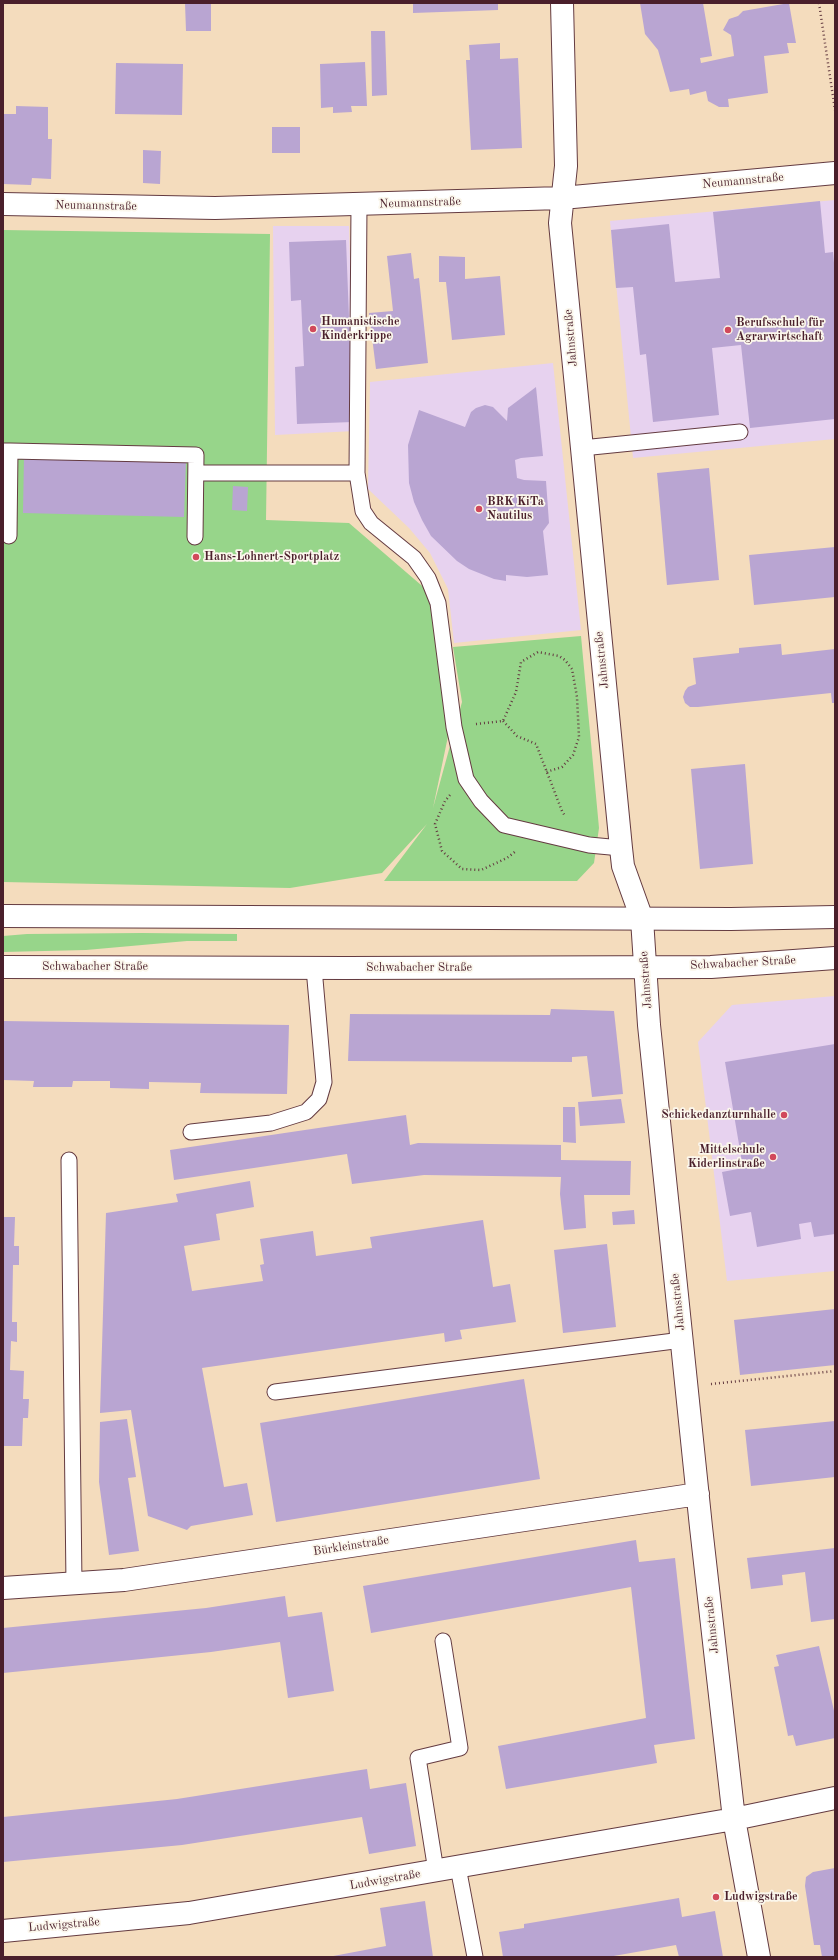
<!DOCTYPE html>
<meta charset="utf-8">
<style>
body{margin:0}
#map{position:relative;width:838px;height:1960px;overflow:hidden;background:#f4dcbd;font-family:"Old Standard TT",serif}
canvas{display:block}
.frame{position:absolute;inset:0;border:4px solid #4a1f2b;pointer-events:none}
</style>
<div id="map">
<canvas width="838" height="1960"></canvas>
<div class="frame"></div>
</div>
<script>
const ctx = document.querySelector('canvas').getContext('2d');
ctx.lineJoin = 'round';
function fillPath(path, color) { ctx.fillStyle = color; ctx.fill(path, 'evenodd'); }
const shape = rows => new Path2D(rows.map(r => 'M' + r).join(''));
function trace(path, color, width, dash) { ctx.strokeStyle = color; ctx.lineWidth = width; ctx.lineCap = dash ? 'butt' : 'round'; ctx.setLineDash(dash || []); ctx.stroke(path); }
function write(font, color, halo, rows, align = 'center') {
  ctx.font = font + ' "Old Standard TT",serif'; ctx.lineWidth = 3.5; ctx.setLineDash([]); ctx.textBaseline = 'middle'; ctx.strokeStyle = halo; ctx.fillStyle = color; for (const [text, x, y, turn = 0] of rows) {
    ctx.save(); ctx.translate(x, y); ctx.rotate((+turn || 0) * Math.PI / 180); ctx.textAlign = isNaN(turn) ? turn : align; if (halo) ctx.strokeText(text, 0, 0); ctx.fillText(text, 0, 0); ctx.restore();
  }
}
fillPath(shape([
 [835,200,835,439,633,458,610,221],
 [273,226,349,226,355,431,275,435],
 [553,363,581,630,454,643,448,589,430,553,409,528,368,489,370,382],
 [835,996,835,1271,727,1281,698,1042,732,1005]
]), '#e7d2ef');
fillPath(shape([
 [3,230,270,234,266,520,349,523,428,591,451,722,433,808,462,702,453,647,581,636,599,828,594,863,577,881,384,881,427,824,382,873,290,888,3,882],
 [142,933,237,934,237,941,187,941,86,950,3,952,3,936,27,934]
]), '#97d58a');
fillPath(shape([
 [185,3,211,3,211,31,186,31],
 [413,3,498,3,498,10,413,13],
 [640,3,703,3,712,56,700,58,701,63,734,56,731,35,723,30,729,19,738,16,743,11,789,3,796,43,787,43,789,53,764,56,768,93,728,99,729,107,719,107,708,101,706,91,690,95,689,89,670,92,658,50,645,34],
 [371,31,385,31,387,95,372,96],
 [500,43,500,59,518,58,522,148,471,150,466,60,470,60,469,45],
 [365,62,367,106,351,106,352,112,333,113,333,107,321,108,320,64],
 [116,63,183,64,182,115,115,114],
 [16,106,48,107,48,139,52,139,51,179,32,178,31,185,3,184,3,114,16,114],
 [272,127,300,127,300,153,272,153],
 [143,150,161,151,160,184,143,183],
 [820,201,825,253,833,252,835,274,835,419,750,428,741,345,712,348,719,415,653,422,646,354,640,355,633,287,616,288,611,230,669,224,675,282,720,278,713,212],
 [346,240,353,422,297,424,295,367,304,366,301,300,291,301,289,242],
 [411,253,414,279,419,278,428,363,376,369,369,313,393,311,387,256],
 [439,256,465,257,465,279,500,276,505,335,452,340,446,282,439,282],
 [536,387,543,456,521,458,515,460,517,478,524,480,546,481,549,523,543,531,548,575,527,577,506,575,506,581,494,579,469,569,457,561,431,536,422,520,414,502,409,483,408,445,419,410,465,427,471,412,476,408,485,405,493,407,507,421,508,408],
 [24,456,186,460,184,517,23,513],
 [709,468,719,580,667,585,657,473],
 [233,486,248,487,247,511,232,510],
 [835,547,835,597,754,605,749,555],
 [781,644,782,655,835,649,835,703,832,703,831,693,698,707,690,707,685,703,683,697,685,691,688,687,696,684,693,658,739,653,739,648],
 [745,764,753,864,700,869,691,769],
 [551,1009,614,1011,623,1094,592,1097,587,1056,572,1057,572,1062,348,1061,350,1014,550,1015],
 [3,1021,289,1025,287,1094,200,1093,201,1083,149,1082,149,1089,110,1088,110,1081,73,1081,72,1087,33,1087,34,1081,3,1080],
 [835,1044,835,1234,814,1237,811,1222,799,1224,801,1239,757,1247,751,1212,730,1216,722,1172,743,1168,725,1062],
 [621,1099,625,1123,580,1126,578,1102],
 [563,1107,575,1107,576,1143,563,1142],
 [406,1115,410,1145,418,1143,561,1145,561,1160,631,1161,630,1195,584,1195,586,1228,564,1230,560,1194,561,1177,424,1175,352,1184,347,1154,174,1180,170,1150],
 [250,1181,254,1207,216,1214,220,1240,184,1246,192,1291,263,1281,260,1265,264,1264,260,1239,313,1231,316,1256,372,1248,370,1237,483,1220,493,1287,510,1284,516,1322,460,1330,462,1339,445,1342,444,1333,202,1368,224,1487,247,1483,253,1515,191,1526,187,1530,148,1516,131,1410,100,1413,106,1213,178,1202,176,1194],
 [634,1210,635,1224,613,1225,612,1212],
 [3,1217,15,1217,14,1246,19,1246,19,1265,13,1265,12,1322,17,1322,17,1342,11,1341,10,1370,24,1371,23,1399,29,1399,28,1418,23,1418,22,1446,3,1446],
 [607,1244,616,1327,563,1333,554,1250],
 [835,1309,835,1365,740,1375,734,1320],
 [524,1379,540,1479,276,1522,260,1423],
 [127,1419,136,1477,128,1478,139,1551,109,1555,99,1482,100,1422],
 [835,1421,835,1477,751,1486,745,1430],
 [636,1540,639,1562,675,1558,695,1739,654,1745,657,1763,506,1789,498,1746,646,1718,631,1587,371,1633,363,1586],
 [835,1548,835,1619,811,1622,805,1572,782,1575,783,1585,751,1589,747,1558],
 [285,1596,288,1617,322,1612,334,1691,288,1698,280,1642,211,1652,3,1673,3,1628,206,1608],
 [819,1646,835,1715,835,1738,796,1746,793,1735,788,1736,774,1667,779,1666,776,1655],
 [367,1769,370,1789,406,1783,416,1846,369,1854,362,1817,182,1845,3,1862,3,1817,177,1799],
 [835,1868,835,1957,822,1957,820,1945,814,1945,805,1886,806,1877,813,1872],
 [679,1898,682,1917,715,1911,723,1957,679,1957,676,1945,608,1957,503,1957,499,1932,524,1928,524,1924],
 [425,1901,433,1957,328,1957,386,1946,380,1908]
]), '#b9a5d2');
const service = shape([
 [359,205,357,473,363,511,371,523,414,558,428,578,438,603,454,727,466,779,481,801,504,825,589,845,621,848],
 [582,448,740,432],
 [3,451,10,451,9,536],
 [10,451,196,455,195,537],
 [196,473,357,473],
 [191,1132,271,1123,306,1112,319,1099,324,1082,314,968],
 [69,1160,74,1584],
 [275,1392,682,1340],
 [458,1867,475,1957],
 [436,1871,418,1758,460,1748,443,1641]
]);
const minor = shape([
 [562,3,566,166,560,223,621,848,623,866,642,919,649,1025,701,1527,734,1819,759,1957],
 [3,204,215,208,562,198,835,173],
 [3,1588,124,1580,698,1494],
 [3,1931,189,1913,734,1819,835,1798]
]);
const secondary = shape([
 [3,916,731,919,835,917],
 [3,967,346,968,711,967,835,958]
]);
trace(service, '#643b41', 17);
trace(minor, '#643b41', 24);
trace(secondary, '#643b41', 24);
trace(shape([
 [819,3,835,110],
 [503,721,517,736,536,744,562,811,565,816],
 [476,724,503,721,516,692,521,662,538,652,559,656,565,660,572,669,577,697,579,737,573,755,562,767,546,772],
 [450,795,445,801,435,824,442,851,462,869,481,870,507,858,516,851],
 [711,1384,835,1371]
]), '#643b41', 2.5, [1, 3]);
trace(service, '#fff', 15);
trace(minor, '#fff', 22);
trace(secondary, '#fff', 22);
for (const [x, y, r, color] of [
 [313,329,4,"#d1495b"],
 [728,330,4,"#d1495b"],
 [479,509,4,"#d1495b"],
 [196,557,4,"#d1495b"],
 [784,1115,4,"#d1495b"],
 [773,1157,4,"#d1495b"],
 [716,1897,4,"#d1495b"]
]) { const dot = new Path2D(); dot.arc(x, y, r, 0, 2 * Math.PI); ctx.fillStyle = color; ctx.fill(dot); trace(dot, '#fbf7ec', 1.5); }
write('12px', '#4a1f2b', '#fbf7ec', [
 ["Neumannstraße",743,181,-5],
 ["Neumannstraße",420,203,-2],
 ["Neumannstraße",96,206,1],
 ["Jahnstraße",571,338,-95],
 ["Jahnstraße",602,660,-96],
 ["Schwabacher Straße",743,963,-3],
 ["Schwabacher Straße",95,967],
 ["Schwabacher Straße",419,968],
 ["Jahnstraße",646,980,-94],
 ["Jahnstraße",678,1302,-96],
 ["Bürkleinstraße",351,1546,-9],
 ["Jahnstraße",712,1625,-96],
 ["Ludwigstraße",385,1880,-10],
 ["Ludwigstraße",64,1925,-5]
]);
write('bold 12px', '#4a1f2b', '#fbf7ec', [
 ["Humanistische",321,322],
 ["Kinderkrippe",321,336],
 ["Berufsschule für",736,323],
 ["Agrarwirtschaft",736,337],
 ["BRK KiTa",487,502],
 ["Nautilus",487,516],
 ["Hans-Lohnert-Sportplatz",204,557],
 ["Schickedanzturnhalle",776,1115,"right"],
 ["Mittelschule",765,1150,"right"],
 ["Kiderlinstraße",765,1164,"right"],
 ["Ludwigstraße",724,1897]
], 'left');
</script>
